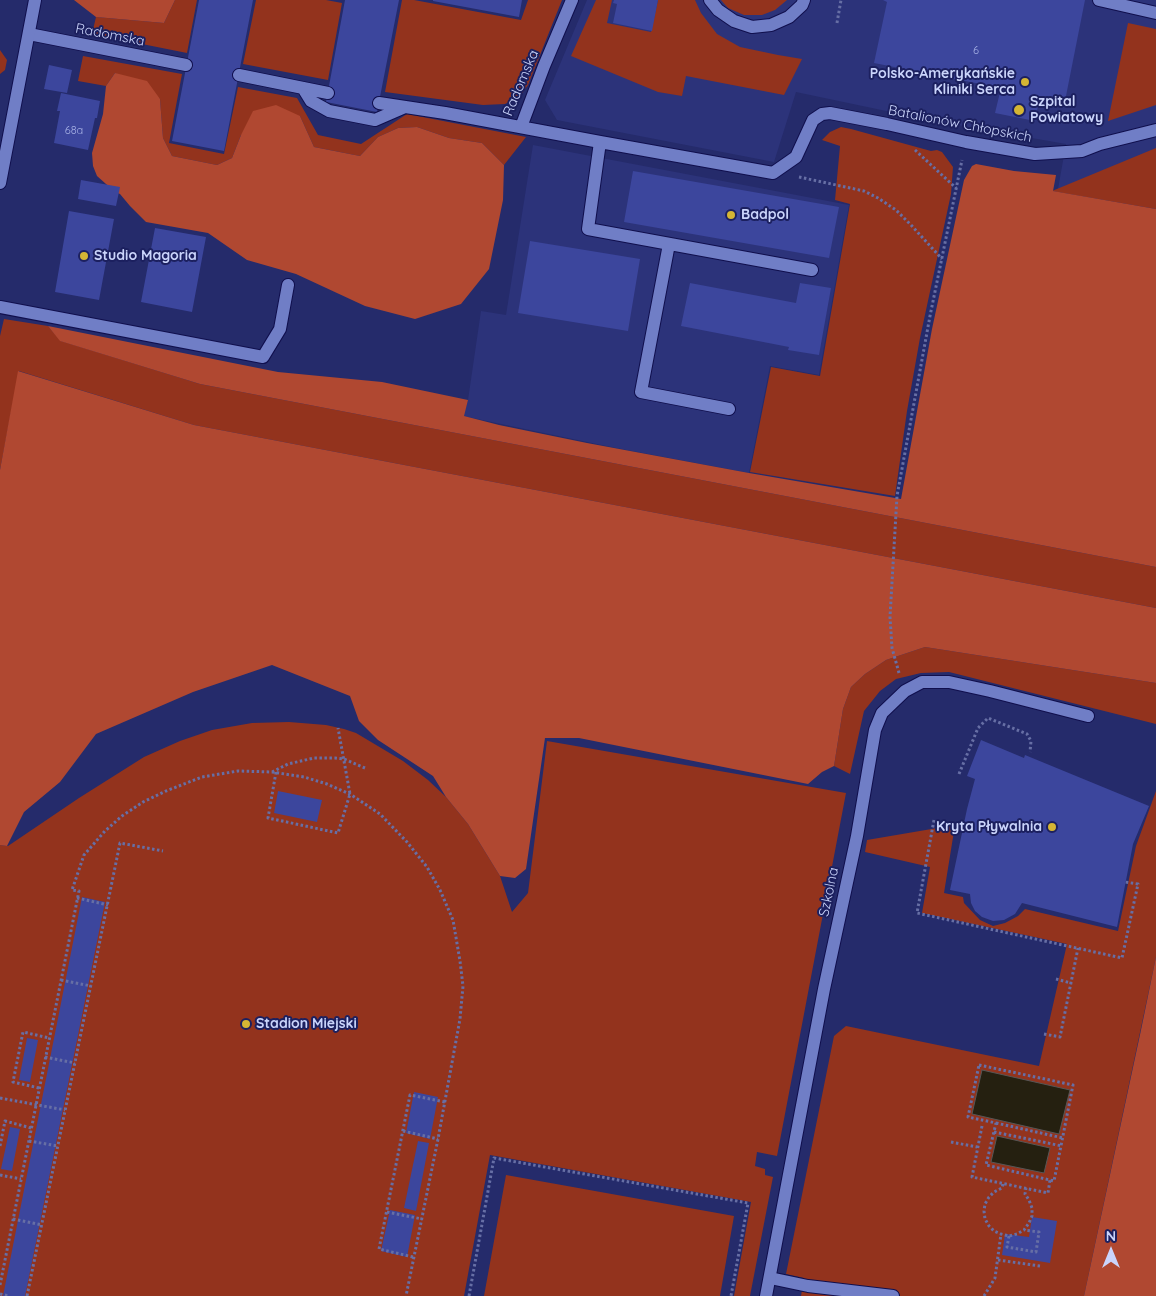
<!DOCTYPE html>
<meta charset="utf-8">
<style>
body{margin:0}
#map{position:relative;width:1156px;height:1296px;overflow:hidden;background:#252b6b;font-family:Quicksand,sans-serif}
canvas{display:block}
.north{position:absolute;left:1086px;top:1226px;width:50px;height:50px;-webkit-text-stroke:4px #1c205f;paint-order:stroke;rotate:0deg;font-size:14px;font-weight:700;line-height:20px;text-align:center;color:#cad4fb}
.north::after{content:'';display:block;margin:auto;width:18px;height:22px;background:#cad4fb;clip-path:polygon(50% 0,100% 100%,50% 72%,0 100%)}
</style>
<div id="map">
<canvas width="1156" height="1296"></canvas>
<div class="north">N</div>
</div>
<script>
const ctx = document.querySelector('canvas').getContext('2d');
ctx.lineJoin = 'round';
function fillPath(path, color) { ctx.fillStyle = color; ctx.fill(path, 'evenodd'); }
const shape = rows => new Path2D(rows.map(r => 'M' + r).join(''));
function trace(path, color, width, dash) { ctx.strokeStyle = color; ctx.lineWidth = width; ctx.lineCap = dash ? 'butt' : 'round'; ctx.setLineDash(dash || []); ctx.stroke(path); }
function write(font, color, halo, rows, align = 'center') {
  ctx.font = font + ' Quicksand,sans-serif'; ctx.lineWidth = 4; ctx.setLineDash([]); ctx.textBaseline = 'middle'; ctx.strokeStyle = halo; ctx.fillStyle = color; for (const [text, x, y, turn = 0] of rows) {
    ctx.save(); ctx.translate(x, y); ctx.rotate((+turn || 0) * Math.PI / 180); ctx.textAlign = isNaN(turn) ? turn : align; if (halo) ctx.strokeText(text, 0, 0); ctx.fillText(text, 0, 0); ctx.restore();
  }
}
fillPath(shape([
 [587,0,1156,0,1156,206,1058,189,1066,144,929,120,796,92,774,162,557,120,545,100],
 [533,145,849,205,819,375,770,366,749,473,616,448,463,416,468,400,481,311,506,315]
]), '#2c337a');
fillPath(shape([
 [175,0,197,0,187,53,92,34,96,17,164,23],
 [256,0,326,0,342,3,328,80,243,64],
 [402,0,414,0,521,20,528,0,562,0,528,85,520,96,505,104,483,105,385,92],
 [596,0,612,0,607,23,651,32,658,0,695,0,701,13,717,34,740,47,778,55,802,59,784,95,686,76,682,96,658,92,571,56],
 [721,0,787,0,775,10,762,15,744,15,728,8],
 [1128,23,1156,29,1156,105,1108,121],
 [0,50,7,60,5,70,0,74],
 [83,56,182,74,169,143,224,154,238,87,297,98,318,135,361,144,407,114,526,137,504,165,482,143,449,138,417,127,398,128,378,137,360,156,314,147,300,116,241,135,232,158,217,165,172,156,163,138,160,99,115,73,106,86,78,81],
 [841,127,851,129,931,151,937,150,942,152,953,167,951,194,920,338,907,411,895,496,750,472,771,367,820,376,850,204,835,200,840,146,822,140,830,132],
 [1156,148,1156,209,1052,191],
 [4,319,48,326,61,341,200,384,1156,567,1156,608,194,425,19,371,0,470,0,336],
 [925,647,1156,683,1156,724,949,672,921,673,896,679,880,691,864,711,850,774,834,766,843,709,851,687,865,674,886,660],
 [289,722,326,725,344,729,356,733,403,761,428,780,446,797,468,824,500,876,512,912,528,893,547,741,846,793,777,1156,757,1152,755,1166,765,1169,765,1175,773,1177,750,1296,734,1296,751,1202,490,1155,464,1296,0,1296,0,845,8,846,79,798,144,757,180,741,212,730,252,723],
 [1156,791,1156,957,1084,1296,801,1296,804,1278,786,1274,834,1036,846,1026,1039,1066,1067,944,922,913,930,867,865,852,867,840,955,825,944,893,963,897,964,903,980,920,993,926,1005,923,1018,916,1025,909,1118,931,1136,846],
 [506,1175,734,1216,720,1296,484,1296]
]), '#93331d');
fillPath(shape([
 [74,0,175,0,164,23,96,17],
 [115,73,147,81,160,99,163,138,172,156,217,165,232,158,241,135,253,111,276,105,300,116,314,147,360,156,378,137,398,128,417,127,449,138,482,143,504,165,503,200,489,269,461,304,415,319,365,306,296,274,247,260,208,233,146,222,130,206,120,194,115,192,97,176,93,166,92,153,103,114,106,86],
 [976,164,1014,171,1056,175,1053,191,1156,209,1156,567,200,384,60,341,48,326,278,372,382,382,468,400,464,416,499,425,587,443,749,473,901,499,932,329,964,180,972,166],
 [18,371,194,425,1156,608,1156,683,925,647,886,660,865,674,851,687,843,709,834,766,822,772,808,784,579,738,545,738,526,869,515,878,500,876,468,824,446,797,433,776,378,740,359,721,350,696,272,665,193,692,96,734,60,782,24,812,7,846,0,845,0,470],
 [1156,957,1156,1296,1084,1296,1141,1030]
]), '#b04831');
const water = shape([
 [982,1070,1070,1090,1059,1134,972,1114,982,1070],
 [997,1136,1050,1148,1044,1173,991,1162,997,1136]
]);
fillPath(water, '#252010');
trace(water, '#565656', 1);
fillPath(shape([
 [199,0,253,0,224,151,172,141],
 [345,0,399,0,377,112,326,102],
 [433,0,522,0,519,17,433,1],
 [614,0,658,0,652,31,613,23,617,4,613,3],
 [883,0,1085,0,1065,101,1040,96,1035,121,995,113,1001,88,874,63,887,2],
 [49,65,72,70,67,93,44,89],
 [61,93,100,101,97,118,95,118,88,150,54,143,60,111,57,111],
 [633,171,839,207,829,258,624,222],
 [81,180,120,187,116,206,78,199],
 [69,211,114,219,99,300,55,292],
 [155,228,206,237,192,312,141,302],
 [530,241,640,259,628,331,518,313],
 [690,283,796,303,800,283,831,288,819,355,788,350,789,347,681,326],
 [981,740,1024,758,1025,755,1149,806,1133,844,1117,927,1022,903,1015,914,1004,920,993,921,982,917,975,911,971,903,970,894,950,890,967,809,975,779,967,776],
 [278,791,322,800,317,822,274,813],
 [82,897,105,902,25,1296,3,1296],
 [27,1038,38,1040,30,1082,19,1080],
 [414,1092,438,1097,430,1139,406,1133],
 [10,1127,20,1129,12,1171,1,1169],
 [418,1141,429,1143,416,1211,404,1208],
 [390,1210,415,1215,407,1257,381,1251],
 [1032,1217,1057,1221,1050,1263,1002,1255,1005,1234,1029,1237]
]), '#3c469d');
const service = shape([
 [710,0,718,10,734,21,752,27,771,25,789,17,802,5,804,0],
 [1099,0,1156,13],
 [29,34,186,65],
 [239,75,328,93],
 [303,88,311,101,329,111,375,120,405,107],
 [379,103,445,113,600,142,773,173,796,157,813,120,822,114,830,113,887,124,966,142,1035,154,1082,151,1100,144,1156,130],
 [521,127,544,66,572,0],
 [600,142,588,229,812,270],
 [669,244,641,392,729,409],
 [0,307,263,357,280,329,288,285],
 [770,1278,808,1286,893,1296]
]);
const minor = shape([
 [766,1296,824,989,857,836,875,730,882,713,905,691,922,682,949,682,990,691,1088,716]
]);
const tertiary = shape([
 [0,183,35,0]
]);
trace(service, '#100f4d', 14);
trace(minor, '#100f4d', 14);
trace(tertiary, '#100f4d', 14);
trace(shape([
 [837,23,841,0],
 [915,150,956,188],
 [799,177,864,191,878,198,896,210,911,225,942,259],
 [899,673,892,648,890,617,897,496,930,316,962,160],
 [272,772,288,764,314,758,335,758,344,759,365,768],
 [276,772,268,818,338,833,350,794,338,728],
 [959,774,978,728,988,718,1027,734,1031,741,1030,752],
 [934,820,917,913,1122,958,1138,884,1125,882],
 [77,898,108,905],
 [1056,979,1071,983],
 [61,980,91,986],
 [1044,1034,1060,1037,1078,948],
 [45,1057,75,1063],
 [979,1065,1073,1085,1054,1181,986,1165,996,1123,968,1117,979,1065],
 [39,1088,13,1082,23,1032,49,1038],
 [0,1098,65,1110],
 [996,1123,1063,1138],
 [982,1126,972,1177,1048,1193,1050,1180],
 [403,1131,438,1139],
 [994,1132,1062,1146],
 [29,1141,58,1146],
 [951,1142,977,1147],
 [0,1146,5,1121,31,1128],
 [0,1175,21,1179],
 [1003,1184,1002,1188,994,1192,989,1197,985,1204,984,1211,985,1219,989,1226,994,1231,1001,1234,1009,1236,1017,1234,1024,1230,1029,1223,1032,1216,1032,1208,1029,1200,1025,1194,1026,1188],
 [387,1212,422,1219],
 [13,1219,42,1225],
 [1009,1236,1007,1247,1036,1252,1039,1232,1024,1230],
 [413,1257,379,1249,410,1095,445,1102],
 [998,1260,1040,1266],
 [0,1285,79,891,72,890,84,855,105,831,122,816,143,802,166,791,202,777,238,771,272,772,304,777,327,784,350,794,380,814,407,842,427,867,440,890,453,920,460,961,463,986,460,1019,438,1139,406,1296],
 [0,1294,9,1296],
 [27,1296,120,843,163,851],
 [469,1296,494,1158,748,1203,731,1296],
 [984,1296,995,1278,1001,1234]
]), '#676fa5', 3, [2.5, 2.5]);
trace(service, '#707ec6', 12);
trace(minor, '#707ec6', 12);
trace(tertiary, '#707ec6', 12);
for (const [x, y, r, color] of [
 [1025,82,5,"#d5b534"],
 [1019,110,6,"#d5b534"],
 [731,215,5,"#d5b534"],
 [84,256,5,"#d5b534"],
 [1052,827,5,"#d5b534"],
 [246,1024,5,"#d5b534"]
]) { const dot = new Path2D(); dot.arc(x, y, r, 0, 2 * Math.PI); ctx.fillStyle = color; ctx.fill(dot); trace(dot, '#1c205f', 2); }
write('11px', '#a6b0e4', null, [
 ["6",976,51],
 ["68a",74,131]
]);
write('14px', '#cad4fb', '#1c205f', [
 ["Radomska",110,35,11],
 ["Radomska",521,83,-67],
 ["Batalionów Chłopskich",960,124,11],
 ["Szkolna",829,892,-78]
]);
write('bold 14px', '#cad4fb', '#1c205f', [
 ["Polsko-Amerykańskie",1015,74,"right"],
 ["Kliniki Serca",1015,90,"right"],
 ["Szpital",1030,102],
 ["Powiatowy",1030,118],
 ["Badpol",741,215],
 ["Studio Magoria",94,256],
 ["Kryta Pływalnia",1042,827,"right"],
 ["Stadion Miejski",256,1024]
], 'left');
</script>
